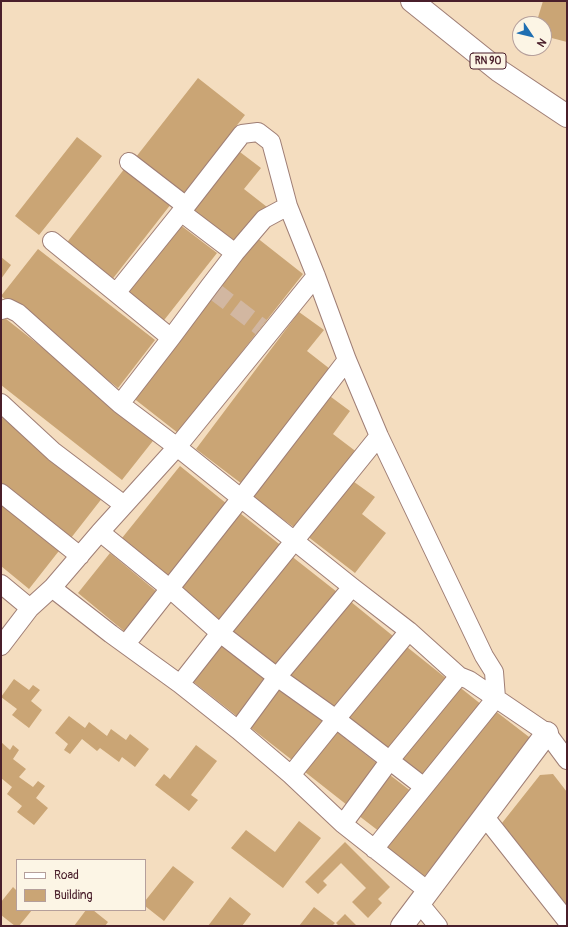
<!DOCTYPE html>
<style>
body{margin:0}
#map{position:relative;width:568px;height:927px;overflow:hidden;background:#f4ddbf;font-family:Pangolin,sans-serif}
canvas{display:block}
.frame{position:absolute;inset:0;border:2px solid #4a1f2b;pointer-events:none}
.legend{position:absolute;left:16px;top:859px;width:130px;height:52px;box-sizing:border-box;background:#fcf5e5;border:1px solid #b59f9b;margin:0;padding:5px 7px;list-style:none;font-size:12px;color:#4a1f2b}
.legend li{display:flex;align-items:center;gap:8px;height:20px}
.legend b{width:20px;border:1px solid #b59f9b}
.north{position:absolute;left:512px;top:16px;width:40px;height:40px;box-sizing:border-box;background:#fcf5e5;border:1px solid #b59f9b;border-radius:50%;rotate:125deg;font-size:11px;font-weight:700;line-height:16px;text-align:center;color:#4a1f2b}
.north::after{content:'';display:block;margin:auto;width:14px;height:18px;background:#1f6fb2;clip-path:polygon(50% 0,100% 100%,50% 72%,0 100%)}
</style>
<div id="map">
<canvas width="568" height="927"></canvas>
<div class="frame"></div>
<ul class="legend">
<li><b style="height:5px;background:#fff"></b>Road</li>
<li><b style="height:11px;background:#caa575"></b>Building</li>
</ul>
<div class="north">N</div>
</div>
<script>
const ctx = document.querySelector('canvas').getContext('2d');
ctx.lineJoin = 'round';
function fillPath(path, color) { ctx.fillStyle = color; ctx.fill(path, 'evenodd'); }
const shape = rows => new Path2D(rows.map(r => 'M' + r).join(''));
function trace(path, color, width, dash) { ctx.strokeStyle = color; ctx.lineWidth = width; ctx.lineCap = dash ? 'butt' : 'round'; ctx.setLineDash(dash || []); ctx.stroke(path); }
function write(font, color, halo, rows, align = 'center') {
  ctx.font = font + ' Pangolin,sans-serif'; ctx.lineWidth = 3; ctx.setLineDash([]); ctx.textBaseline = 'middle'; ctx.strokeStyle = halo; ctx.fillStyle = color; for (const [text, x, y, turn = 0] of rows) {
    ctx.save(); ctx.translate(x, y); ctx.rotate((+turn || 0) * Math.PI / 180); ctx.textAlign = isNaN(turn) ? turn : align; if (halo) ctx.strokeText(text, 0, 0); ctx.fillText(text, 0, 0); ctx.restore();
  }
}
fillPath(shape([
 [543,1,567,1,567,42,544,36,544,24,536,24],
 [198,78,245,115,183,194,136,157],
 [77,137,102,156,39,235,15,216],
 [236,149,261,168,244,189,267,207,236,247,189,210],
 [125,168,171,204,111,281,65,245],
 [179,224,217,253,161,324,124,294],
 [256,237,303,274,178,433,132,397],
 [38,249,155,340,118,388,1,296],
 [1,257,11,265,1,279],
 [299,312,324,330,307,351,330,369,242,484,196,449],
 [1,315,156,437,122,480,1,385],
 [327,394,350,411,333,434,358,453,299,531,250,495],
 [1,417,103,497,71,538,1,483],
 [180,466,227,504,165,581,118,543],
 [350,479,375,497,362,514,386,533,355,573,307,536],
 [1,499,62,547,29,589,1,566],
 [236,510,283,547,221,625,174,588],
 [110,553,157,592,124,631,78,593],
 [290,555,337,592,276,669,229,632],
 [345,597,393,636,332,713,283,675],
 [223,641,269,679,238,717,191,680],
 [402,643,447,679,387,755,342,719],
 [14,679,29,690,33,685,40,690,31,701,42,710,29,728,12,715,17,709,1,697],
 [278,684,323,721,292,760,246,724],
 [457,685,482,705,423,778,399,758],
 [494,710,533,740,423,878,385,847],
 [69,716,85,728,89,722,107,736,111,729,126,740,130,734,149,749,135,767,122,757,119,762,100,748,97,751,82,739,70,754,64,750,68,744,55,733],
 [332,728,379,765,347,805,300,768],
 [1,742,10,750,13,745,19,750,13,759,26,769,19,777,33,787,38,781,45,786,36,798,48,808,34,825,17,812,22,806,7,794,12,787,1,778],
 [196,745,217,761,191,795,198,800,189,811,155,785,164,774,170,779],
 [386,772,412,792,380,832,354,812],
 [553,774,567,792,567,907,502,823,540,775],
 [299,821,321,838,283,888,231,848,246,830,275,852],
 [345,842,390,887,378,899,382,903,368,918,352,902,366,888,341,863,323,881,327,885,318,894,305,882],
 [173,866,194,882,164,921,145,906,145,901],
 [13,887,17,891,17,910,32,910,19,926,15,926,1,915,1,902],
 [230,897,251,914,242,926,208,926],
 [314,907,335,923,332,926,299,926],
 [86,910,93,910,108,922,105,926,74,926],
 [345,914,357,926,339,926,336,923]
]), '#caa575');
trace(shape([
 [214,291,261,327]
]), '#d2b7a1', 18, [18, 9]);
const street = shape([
 [186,206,242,134,258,132,271,142,288,206,316,276,347,360,379,436,484,656,494,672,496,698,374,849],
 [52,241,116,293,171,338],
 [235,253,264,219,288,206],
 [116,293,186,206,129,162],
 [1,310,8,308,18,313,120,404,177,447,352,587,409,631,459,676,469,680,547,733,567,760],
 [1,403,54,452,124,505],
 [120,404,171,338,209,287,235,253,181,212],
 [1,493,80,556],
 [100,532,169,588,220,633,277,677,336,719,424,787],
 [1,584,30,608],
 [52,588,111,634,180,684,238,730,291,775,343,824,428,891],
 [126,644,241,498,347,360],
 [1,646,30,608,52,588,100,532,177,447,316,276],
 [180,684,220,633,379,436],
 [238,730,277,677,352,587],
 [291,775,336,719,409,631],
 [485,817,567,921],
 [343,824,390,760,459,676],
 [419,903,438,926]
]);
const secondary = shape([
 [402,926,547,733]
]);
const highway = shape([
 [412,1,498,70,567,116]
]);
trace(street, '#9f7e75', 20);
trace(secondary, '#9f7e75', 24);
trace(highway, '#9f7e75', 24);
trace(street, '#fff', 18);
trace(secondary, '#fff', 22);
trace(highway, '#fff', 22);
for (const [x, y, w] of [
 [488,61,36]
]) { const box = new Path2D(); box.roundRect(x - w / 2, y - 8, w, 16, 3); ctx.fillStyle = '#fcf5e5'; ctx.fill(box); trace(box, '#4a1f2b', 1); }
write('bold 10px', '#4a1f2b', null, [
 ["RN 90",488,61]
]);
</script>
